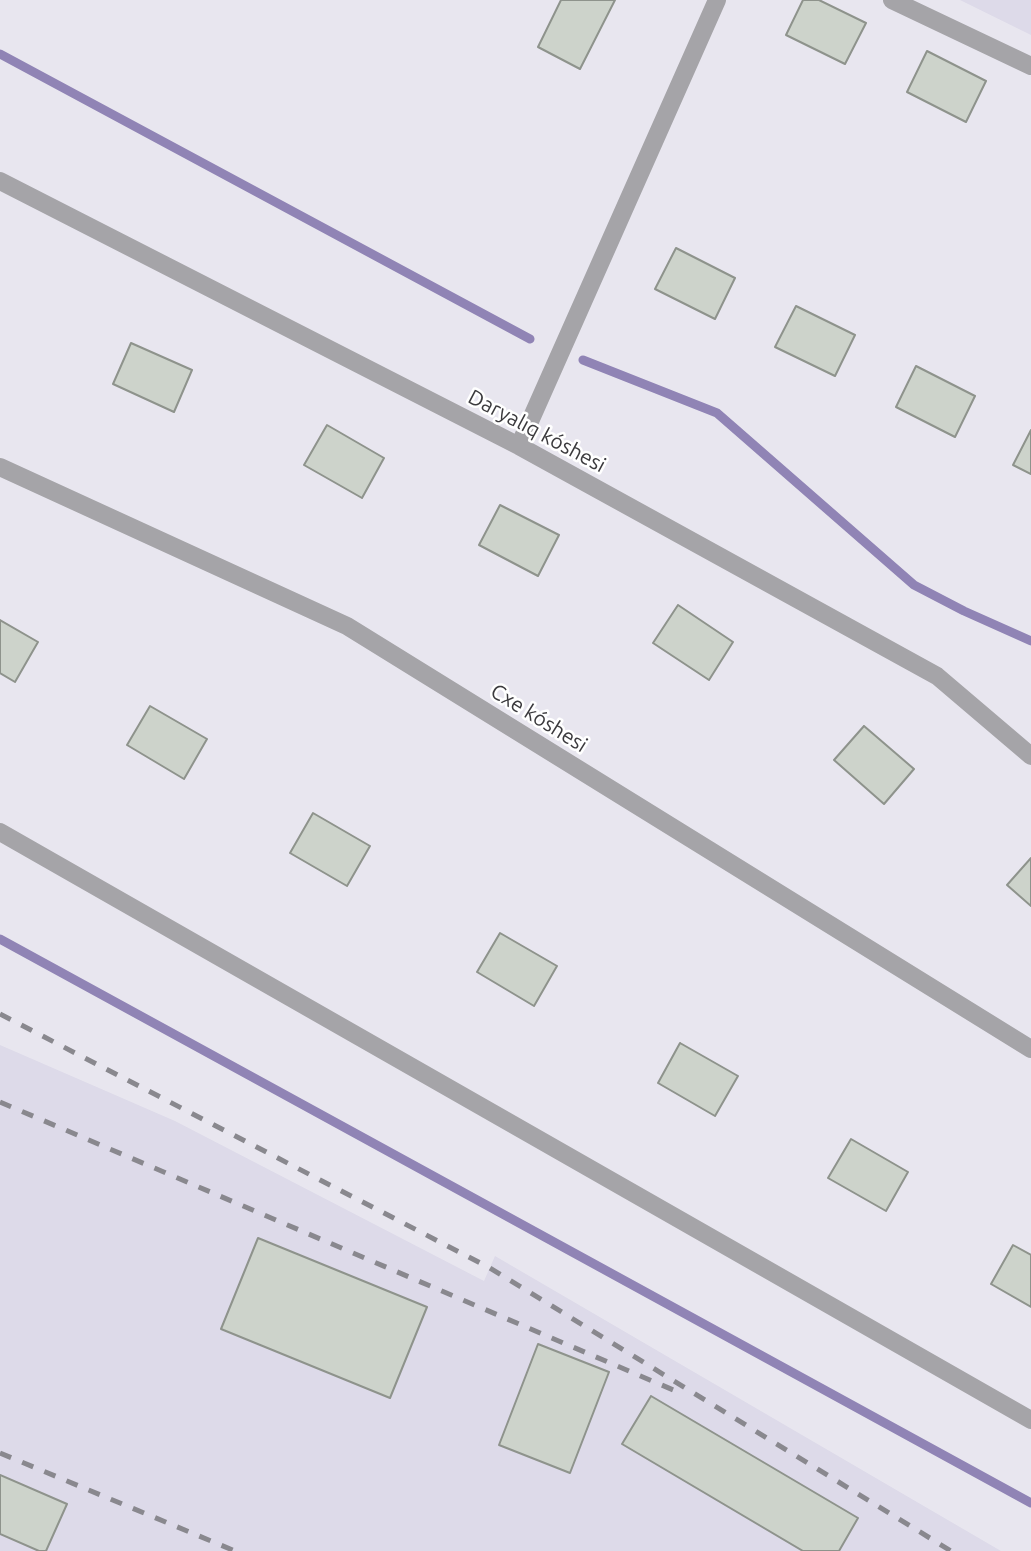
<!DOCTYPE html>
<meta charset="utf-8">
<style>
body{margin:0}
canvas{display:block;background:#e8e6ef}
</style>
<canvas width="1031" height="1551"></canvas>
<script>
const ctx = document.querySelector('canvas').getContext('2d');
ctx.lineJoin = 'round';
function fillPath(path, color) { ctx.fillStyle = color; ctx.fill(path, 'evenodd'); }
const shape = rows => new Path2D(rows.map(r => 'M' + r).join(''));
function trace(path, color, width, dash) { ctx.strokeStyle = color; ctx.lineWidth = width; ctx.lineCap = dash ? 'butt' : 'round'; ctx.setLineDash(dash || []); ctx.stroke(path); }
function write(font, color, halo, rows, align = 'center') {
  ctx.font = font + ' Ubuntu,sans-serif'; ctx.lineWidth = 5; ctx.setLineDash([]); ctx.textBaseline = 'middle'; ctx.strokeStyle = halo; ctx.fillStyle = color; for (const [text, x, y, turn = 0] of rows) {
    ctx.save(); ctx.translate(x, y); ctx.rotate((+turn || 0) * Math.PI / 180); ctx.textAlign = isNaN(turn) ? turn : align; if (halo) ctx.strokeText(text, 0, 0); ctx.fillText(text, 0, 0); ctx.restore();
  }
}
fillPath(shape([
 [960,0,1031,0,1031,35],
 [0,1045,175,1121,484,1281,495,1256,1001,1551,0,1551]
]), '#dddae9');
trace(shape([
 [0,54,530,339],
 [583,360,717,413,914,585,964,611,1031,641],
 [0,939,1031,1503]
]), '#9084b5', 9);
const building = shape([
 [561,0,615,0,580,69,538,47,561,0],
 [803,0,819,0,866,23,845,64,786,35,803,0],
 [927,51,986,81,966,122,907,92,927,51],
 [676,248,735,278,715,319,655,289,676,248],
 [796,306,855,335,835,376,775,347,796,306],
 [131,343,192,370,174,412,113,384,131,343],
 [916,366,975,396,955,437,896,407,916,366],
 [327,425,384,458,362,498,304,465,327,425],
 [1031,430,1031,474,1013,465,1031,430],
 [500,505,559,535,538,576,479,545,500,505],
 [678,605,733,642,709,680,653,643,678,605],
 [0,620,38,642,15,682,0,673,0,620],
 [150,706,207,739,184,779,127,745,150,706],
 [864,726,914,769,884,804,834,760,864,726],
 [313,813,370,846,347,886,290,853,313,813],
 [1031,858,1031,906,1007,885,1031,858],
 [500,933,557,966,534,1006,477,972,500,933],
 [680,1043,738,1076,715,1116,658,1083,680,1043],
 [851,1139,908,1172,886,1211,828,1178,851,1139],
 [258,1238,427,1307,390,1398,221,1329,258,1238],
 [1013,1245,1031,1255,1031,1307,991,1284,1013,1245],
 [538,1344,609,1372,570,1473,499,1445,538,1344],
 [651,1396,858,1518,839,1551,803,1551,622,1444,651,1396],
 [0,1475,67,1504,46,1551,39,1551,0,1534,0,1475]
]);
fillPath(building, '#cdd3cb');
trace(building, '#8e938c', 2);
trace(shape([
 [892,0,1031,66],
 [0,181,519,446,937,676,1031,756],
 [519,446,717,0],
 [0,467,347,626,1031,1049],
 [0,832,1031,1420]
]), '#a5a4a8', 18);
trace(shape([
 [0,1014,490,1268,951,1551],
 [0,1102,678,1392],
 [0,1453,235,1551]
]), '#89888e', 5, [12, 12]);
write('21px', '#3b3a3d', '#fff', [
 ["Daryalıq kóshesi",537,431,28],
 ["Cxe kóshesi",539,718,32]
]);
</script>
